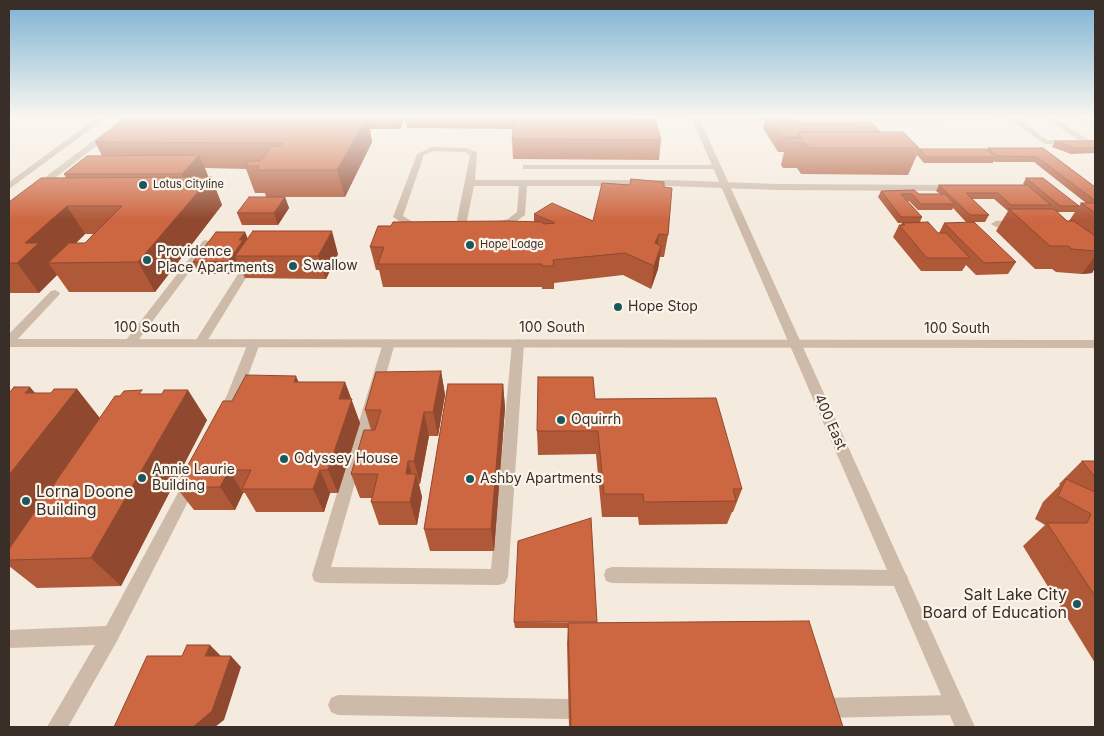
<!DOCTYPE html>
<style>
body{margin:0}
#map{position:relative;width:1104px;height:736px;overflow:hidden;background:#f4eadd;font-family:Inter,sans-serif}
canvas{display:block}
.frame{position:absolute;inset:0;border:10px solid #3a2e29;pointer-events:none}
</style>
<div id="map">
<canvas width="1104" height="736"></canvas>
<div class="frame"></div>
</div>
<script>
const ctx = document.querySelector('canvas').getContext('2d');
ctx.lineJoin = 'round';
const shape = rows => new Path2D(rows.map(r => 'M' + r).join(''));
function fillPath(path, color) { ctx.fillStyle = color; ctx.fill(path, 'evenodd'); }
function trace(path, color, width, dash) { ctx.strokeStyle = color; ctx.lineWidth = width; ctx.lineCap = dash ? 'butt' : 'round'; ctx.setLineDash(dash || []); ctx.stroke(path); }
function write(font, color, halo, rows, align = 'center') {
  ctx.font = font + ' Inter,sans-serif'; ctx.lineWidth = 4.5; ctx.setLineDash([]); ctx.textBaseline = 'middle'; ctx.strokeStyle = halo; ctx.fillStyle = color; for (const [text, x, y, turn = 0] of rows) {
    ctx.save(); ctx.translate(x, y); ctx.rotate((+turn || 0) * Math.PI / 180); ctx.textAlign = isNaN(turn) ? turn : align; if (halo) ctx.strokeText(text, 0, 0); ctx.fillText(text, 0, 0); ctx.restore();
  }
}
fillPath(shape([
 [983,117,1017,117,1047,140,1078,140,1044,117,1053,117,1089,140,1095,140,1095,144,1045,144,1009,119,986,120,983,117],
 [1077,117,1086,117,1095,122,1095,127,1077,117],
 [432,147,466,148,477,152,475,180,670,180,777,184,953,185,957,188,953,191,777,190,670,186,527,186,525,215,514,223,495,228,490,225,492,223,508,219,517,212,519,186,474,186,466,225,461,228,456,225,470,155,465,152,433,151,424,155,403,216,413,222,420,222,425,225,420,228,408,227,393,217,417,154,432,147],
 [523,165,718,165,722,167,718,169,523,169,523,165],
 [1016,220,1021,223,1019,225,996,227,991,224,996,221,1016,220],
 [206,240,211,243,134,346,126,346,124,343,126,340,203,241,206,240],
 [252,257,257,260,204,346,196,346,194,343,196,340,247,260,252,257],
 [55,290,60,293,59,295,13,344,9,345,9,334,51,291,55,290],
 [254,339,260,343,241,395,228,421,218,421,216,417,227,395,248,343,254,339],
 [389,339,395,343,331,567,491,569,512,343,518,339,524,343,508,577,505,583,499,585,320,583,314,581,312,575,383,343,389,339],
 [191,476,196,478,198,482,117,641,68,727,47,727,95,645,9,648,9,630,106,626,186,478,191,476],
 [612,567,899,570,905,572,908,578,905,584,899,586,612,583,606,581,604,575,606,569,612,567],
 [338,695,569,699,576,702,579,709,576,716,569,719,338,715,331,712,328,705,331,698,338,695],
 [955,695,962,698,965,705,962,712,955,715,820,718,813,715,810,708,813,701,820,698,955,695]
]), '#cdbaa8');
fillPath(shape([
 [98,117,107,117,9,189,9,182,98,117],
 [124,117,133,117,41,189,35,189,35,185,124,117],
 [691,117,990,118,986,120,946,120,940,122,701,122,975,727,955,727,691,117]
]), '#cdbaa8');
fillPath(shape([
 [9,339,1095,340,1095,348,9,347,9,339]
]), '#cdbaa8');
fillPath(shape([
 [127,117,523,117,522,118,661,140,659,160,513,159,512,139,513,129,407,128,405,118,400,129,370,129,372,142,345,197,285,197,289,208,278,225,242,225,237,213,266,197,265,193,255,193,246,169,205,168,208,176,206,177,211,177,222,205,155,292,69,292,57,275,39,293,9,293,9,202,66,178,64,174,102,156,95,142],
 [85,234,93,234,85,243,76,243],
 [766,117,790,117,792,120,800,123,857,123,858,122,919,149,987,150,988,148,1043,148,1095,187,1095,268,1092,273,1082,274,1056,272,1052,269,1035,269,996,231,1008,211,994,199,972,199,989,215,985,222,966,222,953,208,952,210,918,210,909,201,906,201,922,217,920,222,938,233,939,233,944,223,1016,262,1008,274,976,275,966,265,962,271,921,271,893,237,899,225,901,225,902,223,898,223,878,197,881,191,919,194,940,194,936,191,939,185,1024,185,1023,184,1026,178,1079,206,1075,212,1057,212,1067,221,1069,221,1081,203,1086,203,1034,162,995,162,994,161,993,163,924,163,917,155,908,175,801,174,797,168,783,168,781,165,784,152,778,152,763,128],
 [1055,141,1095,141,1095,153,1071,154,1052,147],
 [664,187,668,235,664,257,660,257,658,269,651,289,623,275,554,283,554,289,542,289,542,287,383,287,379,270,376,270,370,247,534,222,534,214,593,221],
 [245,232,247,238,338,254,326,279,245,278,239,266,234,274,199,274,193,262],
 [441,371,445,395,438,436,429,436,420,484,419,484,422,497,417,525,379,525,371,502,372,498,360,498,351,474,371,430,365,410],
 [299,382,345,382,360,423,338,493,330,493,324,512,256,512,245,493,243,493,235,510,194,510,176,487,232,401],
 [503,384,505,408,494,551,430,551,424,529],
 [77,389,100,418,145,394,207,420,121,586,37,588,9,566,9,393,51,393],
 [595,399,742,489,733,512,732,512,727,524,639,525,638,517,602,517,596,454,538,455,537,431],
 [1082,461,1095,461,1095,663,1023,546,1045,525,1035,519,1043,502,1060,485,1059,484],
 [514,622,597,623,843,727,569,727,567,643,568,628,515,628]
]), '#b05939');
fillPath(shape([
 [367,117,372,142,345,197,337,170],
 [398,117,405,117,400,129],
 [199,155,208,176,191,195,182,174],
 [211,177,222,205,155,292,138,262],
 [285,197,289,208,278,225,274,213],
 [67,206,85,234,56,263,48,263,57,275,39,293,17,263,25,243],
 [332,231,338,254,326,279,318,256],
 [245,232,250,244,235,256,239,266,234,274,229,261,239,240],
 [659,234,656,256,652,266,655,243],
 [661,246,658,269,651,289,654,266],
 [1095,256,1095,268,1092,273,1082,274],
 [441,371,445,395,438,436,433,412],
 [296,376,306,399,294,382],
 [345,382,360,423,338,493,328,470,339,399],
 [503,384,505,408,494,551,491,529],
 [30,387,55,416,77,389,101,420,9,550,9,475,25,393],
 [188,390,207,420,121,586,91,558],
 [424,412,429,436,420,484,414,461],
 [408,461,414,483,416,474,422,497,417,525,410,502,406,474],
 [229,470,243,493,235,510,220,487],
 [320,470,330,493,324,512,313,489],
 [210,645,221,656,205,656],
 [231,656,241,667,224,720,215,727,193,727]
]), '#90482e');
const building = shape([
 [127,117,367,117,337,170,257,170,259,166,245,166,249,161,260,161,272,146,280,146,283,143,95,142,127,117],
 [770,117,790,117,792,120,798,120,800,123,859,123,858,122,871,122,881,132,798,132,797,137,783,137,770,117],
 [515,118,655,119,661,140,512,139,515,118],
 [798,132,903,132,919,148,809,148,805,142,790,142,788,139,803,139,798,132],
 [1055,141,1095,141,1095,148,1074,148,1055,141],
 [988,148,1043,148,1095,187,1095,199,1093,199,1037,157,998,156,988,148],
 [919,149,986,149,996,157,927,157,919,149],
 [199,155,182,174,64,174,87,156,199,155],
 [211,177,138,262,48,263,69,243,85,243,122,206,67,206,25,243,39,243,17,263,9,263,9,202,41,178,211,177],
 [1026,178,1043,178,1079,206,1060,206,1026,178],
 [631,179,664,182,664,187,672,188,668,235,659,234,655,243,661,246,654,266,625,253,553,260,554,266,542,266,542,264,378,264,384,247,370,247,378,226,391,226,393,222,506,221,543,222,543,224,555,223,534,214,552,203,593,221,602,183,630,185,631,179],
 [939,185,1027,185,1051,205,1011,205,998,193,966,193,989,215,970,215,939,185],
 [914,190,919,194,945,194,955,204,921,204,912,194,901,194,922,217,901,217,881,191,914,190],
 [249,197,285,197,274,213,237,213,249,197],
 [1081,203,1095,203,1095,213,1081,203],
 [1009,209,1054,209,1067,221,1074,221,1095,236,1095,251,1072,249,1068,246,1050,246,1009,209],
 [928,222,938,233,946,233,970,258,927,258,899,225,905,225,902,223,928,222],
 [974,222,1016,262,984,263,944,223,974,222],
 [253,231,332,231,318,256,235,256,253,231],
 [216,232,245,232,239,240,243,240,229,261,193,262,216,232],
 [441,371,433,412,424,412,414,461,408,461,406,474,416,474,410,502,371,502,378,474,351,474,364,430,375,430,381,410,365,410,376,372,441,371],
 [246,375,296,376,294,382,345,382,339,399,352,399,328,470,320,470,313,489,242,489,251,470,229,470,220,487,176,487,223,401,232,401,246,375],
 [538,377,593,377,595,399,716,398,742,489,733,489,736,501,644,502,643,494,604,494,598,431,537,431,538,377],
 [448,384,503,384,491,529,424,529,448,384],
 [14,387,30,387,25,393,51,393,54,389,77,389,9,475,9,393,14,387],
 [142,390,139,394,162,394,164,390,188,390,91,558,9,560,9,549,115,396,120,396,124,391,142,390],
 [1082,461,1095,461,1095,477,1082,461],
 [1066,479,1095,492,1095,596,1047,523,1087,523,1091,514,1058,496,1066,479],
 [591,518,597,622,514,622,518,541,591,518],
 [809,621,843,727,571,727,568,623,809,621],
 [187,645,210,645,205,656,231,656,212,711,193,727,114,727,147,656,182,656,187,645]
]);
fillPath(building, '#cd6742');
trace(building, '#90482e', 1);
const sky = ctx.createLinearGradient(0, 0, 0, 220);
sky.addColorStop(0, '#7cb2d3');
sky.addColorStop(0.53, '#faf6f0');
sky.addColorStop(1, '#faf6f000');
ctx.fillStyle = sky;
ctx.fillRect(0, 0, 1104, 220);
for (const [x, y, r, color] of [
 [143,185,5,"#1b585e"],
 [470,245,5,"#1b585e"],
 [147,260,5,"#1b585e"],
 [293,266,5,"#1b585e"],
 [618,307,5,"#1b585e"],
 [561,420,5,"#1b585e"],
 [284,459,5,"#1b585e"],
 [142,478,5,"#1b585e"],
 [470,479,5,"#1b585e"],
 [26,501,5,"#1b585e"],
 [1077,604,5,"#1b585e"]
]) { const dot = new Path2D(); dot.arc(x, y, r, 0, 2 * Math.PI); ctx.fillStyle = color; ctx.fill(dot); trace(dot, '#fbf4ea', 2); }
write('11px', '#3a2e29', '#fbf4ea', [
 ["Lotus Cityline",153,185],
 ["Hope Lodge",480,245]
], 'left');
write('14px', '#3a2e29', '#fbf4ea', [
 ["Providence",157,252],
 ["Place Apartments",157,268],
 ["Swallow",303,266],
 ["Hope Stop",628,307],
 ["Oquirrh",571,420],
 ["Odyssey House",294,459],
 ["Annie Laurie",152,470],
 ["Building",152,486],
 ["Ashby Apartments",480,479]
], 'left');
write('14px', '#3a2e29', '#fbf4ea', [
 ["100 South",147,328],
 ["100 South",552,328],
 ["100 South",957,329],
 ["400 East",830,422,66]
]);
write('16px', '#3a2e29', '#fbf4ea', [
 ["Lorna Doone",36,492],
 ["Building",36,510],
 ["Salt Lake City",1067,595,"right"],
 ["Board of Education",1067,613,"right"]
], 'left');
</script>
